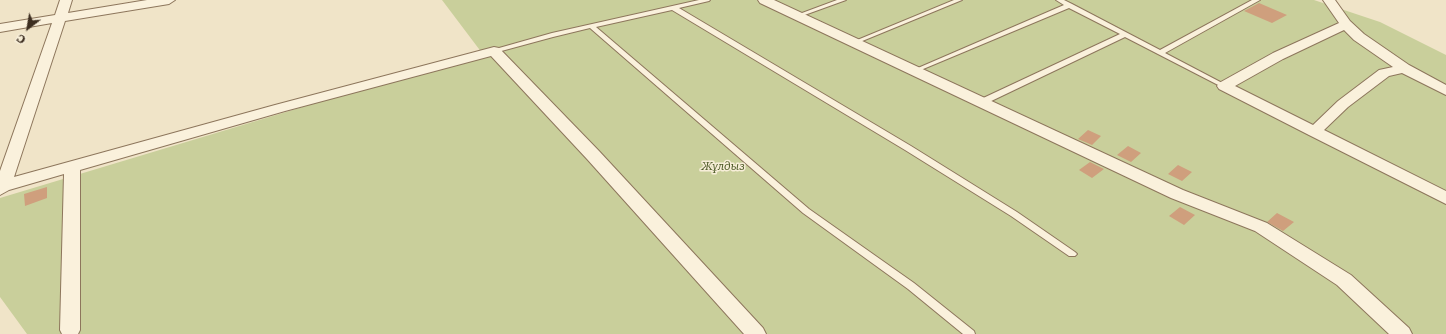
<!DOCTYPE html>
<meta charset="utf-8">
<style>
body{margin:0}
#map{position:relative;width:1446px;height:334px;overflow:hidden;background:#f0e4c8;font-family:"Roboto Serif",serif}
canvas{display:block}
.north{position:absolute;left:8px;top:8px;width:40px;height:40px;-webkit-text-stroke:3px #f7eed8;paint-order:stroke;rotate:211deg;font-size:11px;font-weight:700;line-height:16px;text-align:center;color:#3d2e20}
.north::after{content:'';display:block;margin:auto;width:14px;height:18px;background:#3d2e20;clip-path:polygon(50% 0,100% 100%,50% 72%,0 100%)}
</style>
<div id="map">
<canvas width="1446" height="334"></canvas>
<div class="north">С</div>
</div>
<script>
const ctx = document.querySelector('canvas').getContext('2d');
ctx.lineJoin = 'round';
function fillPath(path, color) { ctx.fillStyle = color; ctx.fill(path, 'evenodd'); }
const shape = rows => new Path2D(rows.map(r => 'M' + r).join(''));
function trace(path, color, width, dash) { ctx.strokeStyle = color; ctx.lineWidth = width; ctx.lineCap = dash ? 'butt' : 'round'; ctx.setLineDash(dash || []); ctx.stroke(path); }
function write(font, color, halo, rows, align = 'center') {
  ctx.font = font + ' "Roboto Serif",serif'; ctx.lineWidth = 3; ctx.setLineDash([]); ctx.textBaseline = 'middle'; ctx.strokeStyle = halo; ctx.fillStyle = color; for (const [text, x, y, turn = 0] of rows) {
    ctx.save(); ctx.translate(x, y); ctx.rotate((+turn || 0) * Math.PI / 180); ctx.textAlign = isNaN(turn) ? turn : align; if (halo) ctx.strokeText(text, 0, 0); ctx.fillText(text, 0, 0); ctx.restore();
  }
}
fillPath(shape([
 [442,0,1314,0,1380,22,1446,55,1446,334,27,334,0,297,0,198,482,53]
]), '#c9cf9b');
fillPath(shape([
 [1259,3,1287,15,1272,23,1244,11],
 [1088,130,1101,136,1092,145,1078,139],
 [1128,146,1141,153,1131,162,1117,155],
 [1090,162,1104,169,1092,178,1079,170],
 [1178,165,1192,172,1182,181,1168,174],
 [47,187,47,198,25,206,24,194],
 [1180,207,1195,215,1184,225,1169,216],
 [1277,213,1294,222,1283,231,1267,222]
]), '#cf9f7d');
const lane = shape([
 [699,0,710,0,709,1,679,8,911,146,1017,212,1075,252,1077,254,1075,256,1069,256,1011,216,905,150,672,10,596,27,809,209,914,283,974,331,975,334,963,334,908,289,803,213,590,28,553,37,494,53,491,51,492,50,552,33,699,0],
 [837,0,846,0,799,17,797,18,794,16,837,0],
 [954,0,962,0,855,44,853,45,850,43,954,0],
 [1056,0,1064,0,1072,4,1160,50,1252,0,1260,0,1165,53,1226,85,1228,86,1224,88,1125,37,985,104,979,104,978,102,979,100,1120,34,1069,8,916,72,912,72,911,71,1064,5,1056,0]
]);
const street = shape([
 [60,0,72,0,68,13,147,0,175,0,169,4,65,21,14,177,275,105,494,47,499,48,599,151,763,328,766,334,744,334,587,159,491,56,285,111,80,170,80,330,78,334,62,334,60,330,64,174,9,190,0,195,0,171,52,23,0,32,0,24,55,15,60,0],
 [758,0,774,0,1183,190,1267,223,1351,275,1409,328,1412,334,1389,334,1337,285,1255,231,1171,198,760,3,758,0],
 [1323,0,1335,0,1350,21,1364,34,1409,65,1446,85,1446,95,1402,73,1389,76,1348,107,1324,130,1446,191,1446,204,1309,135,1219,89,1217,86,1219,83,1273,53,1339,23,1323,0],
 [1344,30,1354,40,1393,67,1379,70,1338,101,1313,125,1235,86,1283,59,1344,30]
]);
trace(lane, '#8d765c', 2);
trace(street, '#8d765c', 2);
fillPath(lane, '#faf1dc');
fillPath(street, '#faf1dc');
write('italic 11px', '#4d5a26', '#f7eed8', [
 ["Жұлдыз",723,167]
]);
</script>
